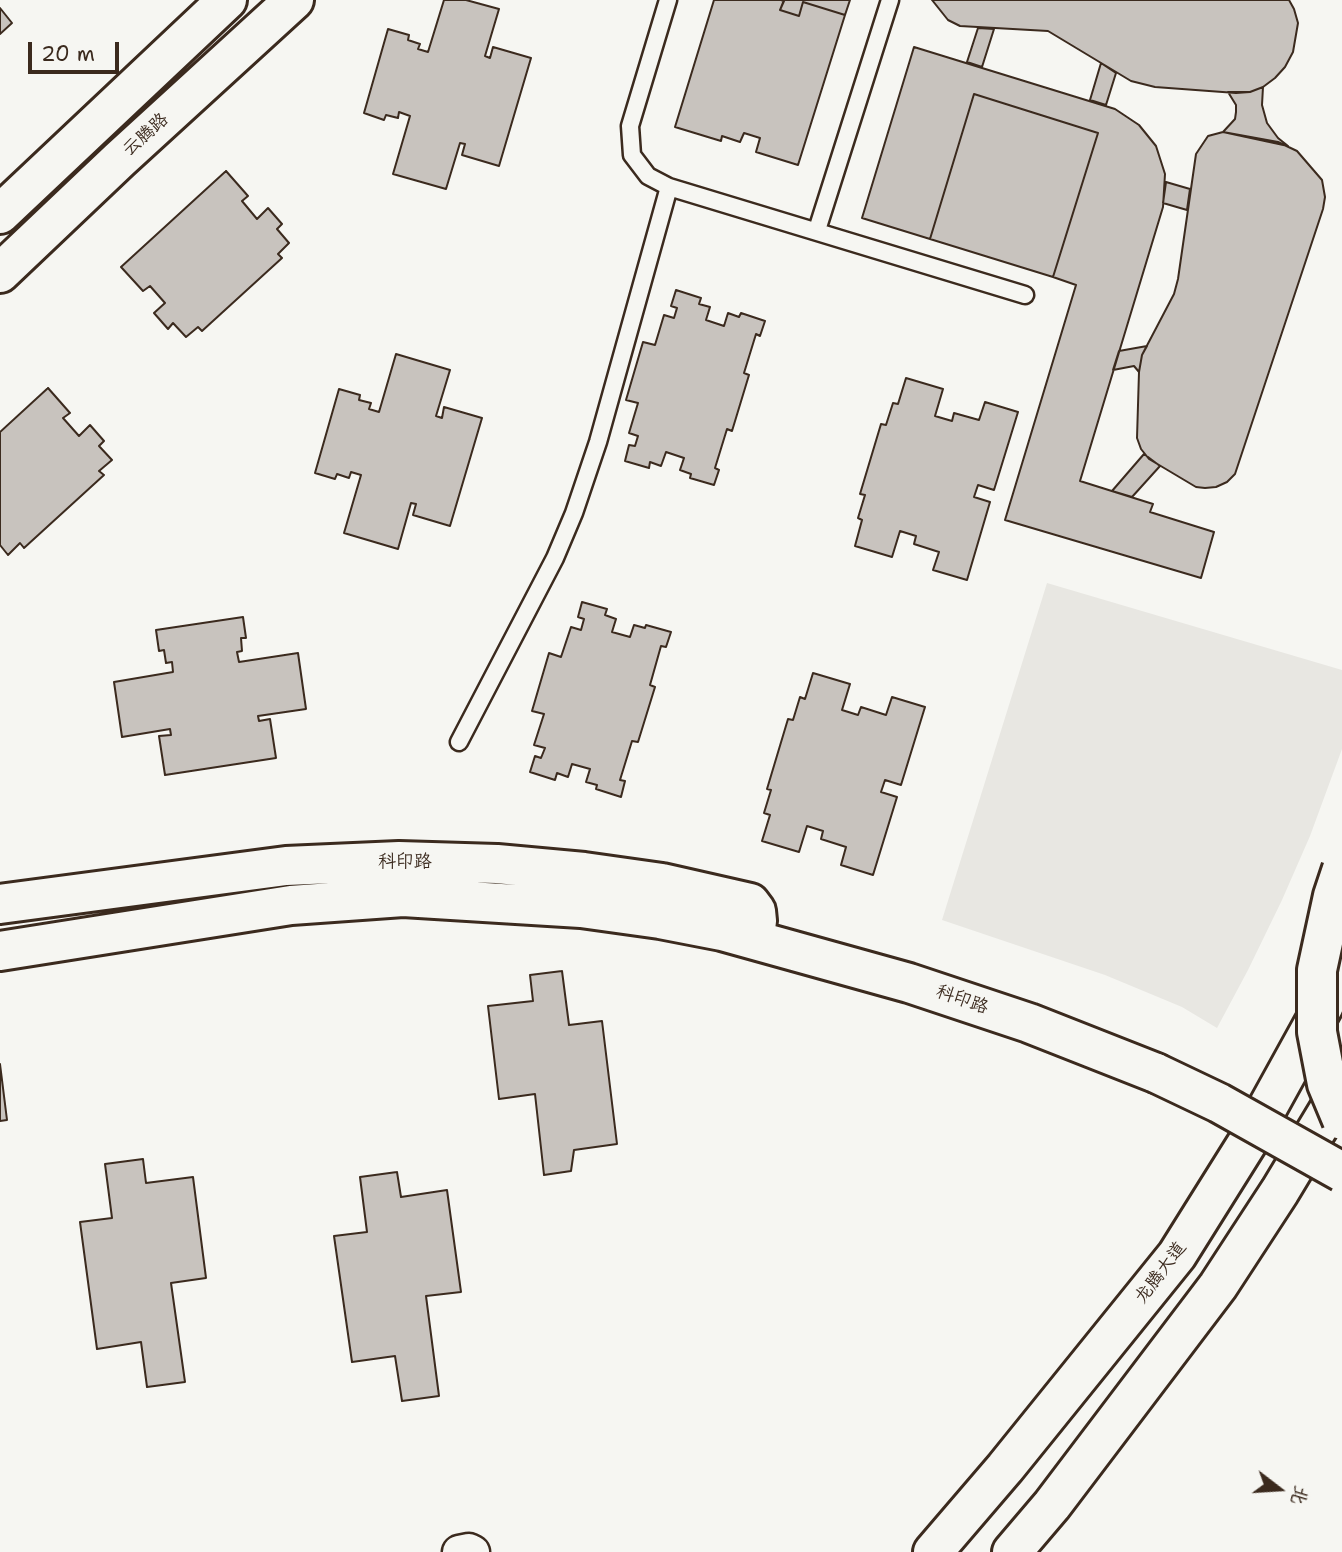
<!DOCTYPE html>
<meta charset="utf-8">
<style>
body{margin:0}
#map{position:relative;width:1342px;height:1552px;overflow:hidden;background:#f6f6f2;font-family:"Shantell Sans","LXGW WenKai TC",sans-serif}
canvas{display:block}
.north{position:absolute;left:1244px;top:1454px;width:70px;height:70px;-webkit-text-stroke:5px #f6f6f2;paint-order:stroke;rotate:107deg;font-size:19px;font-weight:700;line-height:28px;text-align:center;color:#3b2a1e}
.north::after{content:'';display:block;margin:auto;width:24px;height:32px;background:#3b2a1e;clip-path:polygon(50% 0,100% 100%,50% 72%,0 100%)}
.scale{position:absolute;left:28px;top:42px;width:91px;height:32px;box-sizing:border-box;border:4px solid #3b2a1e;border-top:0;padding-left:9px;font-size:21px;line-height:24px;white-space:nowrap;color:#3b2a1e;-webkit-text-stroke:5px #f6f6f2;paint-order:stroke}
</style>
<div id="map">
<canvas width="1342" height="1552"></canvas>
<div class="north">北</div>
<div class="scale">20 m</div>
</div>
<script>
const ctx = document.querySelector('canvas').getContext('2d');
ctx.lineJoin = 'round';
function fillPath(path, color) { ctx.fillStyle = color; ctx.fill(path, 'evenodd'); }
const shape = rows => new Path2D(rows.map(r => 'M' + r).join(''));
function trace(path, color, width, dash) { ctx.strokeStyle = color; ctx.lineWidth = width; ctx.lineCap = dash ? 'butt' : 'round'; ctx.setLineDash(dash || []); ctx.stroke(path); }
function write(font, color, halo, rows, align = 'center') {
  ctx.font = font + ' "Shantell Sans","LXGW WenKai TC",sans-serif'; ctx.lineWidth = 7; ctx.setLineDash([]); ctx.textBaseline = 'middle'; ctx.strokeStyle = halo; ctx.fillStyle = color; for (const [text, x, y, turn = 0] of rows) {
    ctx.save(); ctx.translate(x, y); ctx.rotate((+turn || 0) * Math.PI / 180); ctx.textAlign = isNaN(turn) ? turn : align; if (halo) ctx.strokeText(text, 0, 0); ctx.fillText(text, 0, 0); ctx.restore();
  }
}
fillPath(shape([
 [1047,583,1342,670,1342,749,1310,836,1282,900,1248,970,1217,1028,1182,1007,1105,975,942,920]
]), '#e8e7e2');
const building = shape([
 [444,0,466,0,499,9,485,56,490,58,493,47,531,58,499,166,462,155,465,144,460,143,446,189,393,174,410,116,399,112,398,118,386,115,384,120,364,113,388,29,409,35,408,40,420,44,418,49,428,52,444,0],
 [714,0,781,0,784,1,780,10,799,16,803,2,845,15,798,165,756,152,760,138,744,133,740,142,722,136,721,141,675,127,714,0],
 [850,0,845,15,803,2,799,16,780,10,784,0,850,0],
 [932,0,1289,0,1294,9,1298,23,1293,52,1285,67,1275,78,1263,87,1250,92,1236,93,1155,87,1131,81,1048,31,960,26,948,20,932,0],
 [0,8,12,23,0,34,0,8],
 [978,28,994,29,982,67,967,62,978,28],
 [914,47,1115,109,1139,125,1156,146,1165,174,1163,207,1080,481,1153,504,1150,512,1214,532,1201,578,1005,520,1076,285,1053,277,1098,133,974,94,930,239,862,218,914,47],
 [1101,63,1116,73,1106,105,1090,100,1101,63],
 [1263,87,1262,105,1267,123,1278,138,1288,146,1223,132,1235,119,1236,112,1236,105,1228,92,1250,92,1263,87],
 [974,94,1098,133,1053,277,930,239,974,94],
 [1223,132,1278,142,1297,151,1322,180,1325,197,1323,209,1235,474,1227,482,1216,487,1205,488,1196,487,1149,459,1141,449,1137,438,1139,372,1142,355,1174,294,1178,279,1196,154,1208,136,1223,132],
 [226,171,248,196,242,201,257,219,268,208,282,224,277,229,289,243,278,254,282,258,202,331,198,327,186,337,173,323,168,329,154,313,165,303,150,286,143,291,121,267,226,171],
 [1166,182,1190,189,1187,210,1163,203,1166,182],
 [676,290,701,298,699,304,710,307,706,320,724,326,728,313,739,317,741,313,765,321,760,336,756,334,744,373,749,375,732,431,727,429,715,468,719,470,714,485,690,478,691,474,680,470,684,458,666,452,661,466,650,462,649,468,625,461,629,445,635,446,638,436,629,433,638,403,626,400,643,342,655,345,664,315,674,318,677,308,671,306,676,290],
 [1147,346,1142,355,1139,372,1134,366,1113,370,1119,351,1147,346],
 [396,354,450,370,436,416,442,418,444,407,482,418,450,526,413,515,416,504,411,503,398,549,344,533,361,475,351,472,349,478,337,474,335,479,315,473,339,389,360,395,359,400,371,403,369,409,379,412,396,354],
 [906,378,943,389,935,416,952,421,954,413,979,420,985,402,1018,412,994,490,978,485,974,497,990,502,967,580,933,570,939,552,914,544,916,536,900,531,892,557,855,546,862,520,858,518,865,495,860,494,881,424,886,425,893,403,898,404,906,378],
 [48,388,70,413,63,418,79,436,90,425,104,441,99,446,112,460,99,471,104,475,24,548,20,543,8,555,0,545,0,432,48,388],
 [1144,454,1160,466,1132,497,1112,491,1144,454],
 [582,602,607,609,605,615,616,619,612,632,630,637,634,625,645,628,646,625,671,632,666,647,661,646,650,685,655,687,638,742,632,741,620,780,625,781,621,797,596,789,597,785,586,782,590,769,572,764,568,777,557,773,555,780,530,772,535,756,541,758,545,748,534,745,544,714,532,711,549,653,561,657,571,627,581,630,584,619,578,617,582,602],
 [243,617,246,638,241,638,242,651,237,652,239,662,298,653,306,709,258,716,259,721,270,719,276,758,165,775,159,736,171,735,170,729,122,737,114,682,173,672,172,662,166,663,164,650,159,651,156,630,243,617],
 [813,673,850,684,842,710,858,715,861,707,886,715,892,697,925,707,901,785,885,780,881,792,897,797,873,875,841,865,846,847,821,839,823,831,807,826,799,852,762,841,770,815,764,813,771,790,767,789,788,719,793,720,800,697,805,699,813,673],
 [562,971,569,1025,602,1021,617,1144,574,1150,571,1171,544,1175,535,1094,499,1099,488,1006,533,1001,530,975,562,971],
 [0,1064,7,1120,0,1121,0,1064],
 [143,1159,146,1183,193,1177,206,1278,171,1283,185,1382,147,1387,141,1342,97,1349,80,1222,112,1218,105,1164,143,1159],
 [397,1172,401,1197,447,1190,461,1292,426,1296,439,1396,402,1401,395,1356,352,1362,334,1236,367,1232,360,1177,397,1172]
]);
fillPath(building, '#c8c3be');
trace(building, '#3b2a1e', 2);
const service = shape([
 [668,0,630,126,632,155,648,176,669,187,1025,295],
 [817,230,890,0],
 [459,742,555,558,574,513,598,442,669,187]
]);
const minor = shape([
 [459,1552,469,1550,473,1552]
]);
const tertiary = shape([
 [0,214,227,0],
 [0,273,119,160,294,0],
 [0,904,286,866,399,861,497,864,584,872,662,883,750,903,756,911,757,921,743,930,722,931],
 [0,951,291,905,403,897,581,908,660,919,722,931,909,983,1029,1023,1156,1073]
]);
const trunk = shape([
 [933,1552,1005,1468,1177,1255,1254,1132,1324,1005,1342,962],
 [1012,1552,1052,1505,1218,1286,1280,1191,1342,1088]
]);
trace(service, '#3b2a1e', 21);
trace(minor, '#3b2a1e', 37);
trace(tertiary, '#3b2a1e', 44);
trace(trunk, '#3b2a1e', 44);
trace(service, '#f6f6f2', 16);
trace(minor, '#f6f6f2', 32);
trace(tertiary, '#f6f6f2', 38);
trace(trunk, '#f6f6f2', 38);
const tertiaryBridge = shape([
 [1156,1073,1219,1103,1342,1172]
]);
const trunkBridge = shape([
 [1342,869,1333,896,1317,970,1317,1032,1327,1084,1342,1120]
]);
trace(tertiaryBridge, '#3b2a1e', 44, []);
trace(trunkBridge, '#3b2a1e', 44, []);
trace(tertiaryBridge, '#f6f6f2', 38);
trace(trunkBridge, '#f6f6f2', 38);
write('18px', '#3b2a1e', '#f6f6f2', [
 ["云腾路",146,135,-42],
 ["科印路",405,862],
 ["科印路",962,1000,19],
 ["龙腾大道",1161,1273,-53]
]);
</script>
